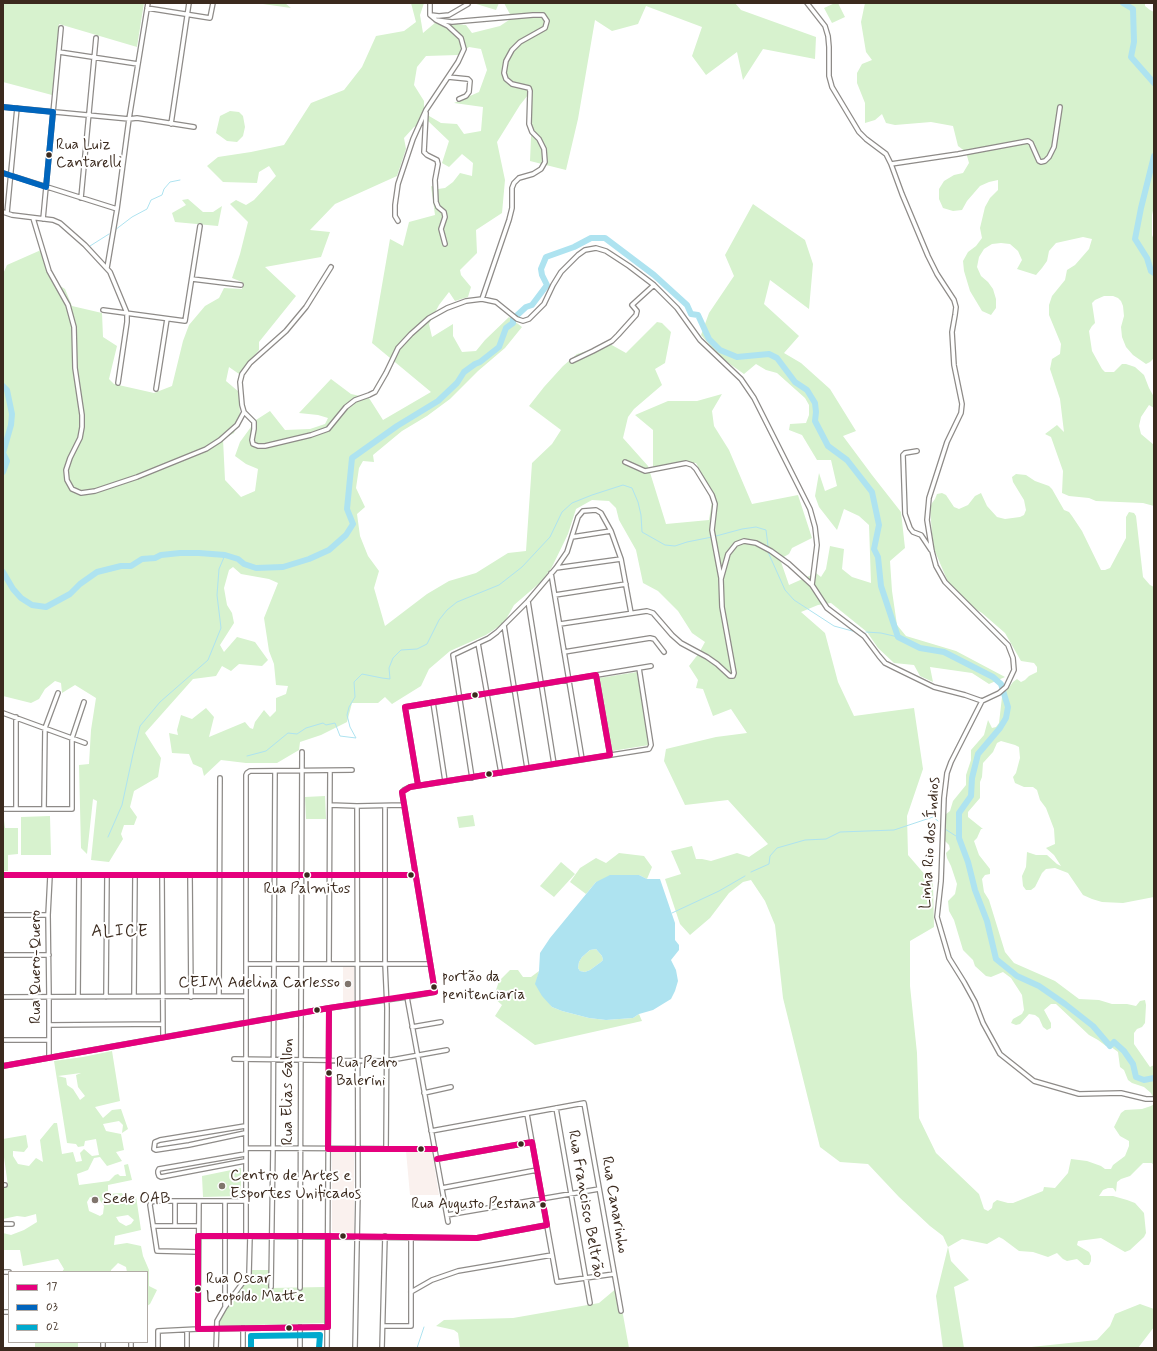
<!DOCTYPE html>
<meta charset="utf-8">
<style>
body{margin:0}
#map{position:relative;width:1157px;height:1351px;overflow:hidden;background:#fff;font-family:Mynerve,sans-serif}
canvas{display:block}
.frame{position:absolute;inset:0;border:4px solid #3b2a1e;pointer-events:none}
.legend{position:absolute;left:8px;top:1271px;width:140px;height:72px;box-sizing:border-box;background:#fff;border:1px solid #b1aaa5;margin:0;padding:5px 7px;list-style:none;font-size:12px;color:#3b2a1e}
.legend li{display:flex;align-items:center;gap:8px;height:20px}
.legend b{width:20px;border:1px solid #b1aaa5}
</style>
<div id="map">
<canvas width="1157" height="1351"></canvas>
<div class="frame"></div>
<ul class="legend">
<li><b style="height:5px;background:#e5007d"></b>17</li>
<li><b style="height:5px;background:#0065bd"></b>03</li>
<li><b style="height:5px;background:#00a9ce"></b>02</li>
</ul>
</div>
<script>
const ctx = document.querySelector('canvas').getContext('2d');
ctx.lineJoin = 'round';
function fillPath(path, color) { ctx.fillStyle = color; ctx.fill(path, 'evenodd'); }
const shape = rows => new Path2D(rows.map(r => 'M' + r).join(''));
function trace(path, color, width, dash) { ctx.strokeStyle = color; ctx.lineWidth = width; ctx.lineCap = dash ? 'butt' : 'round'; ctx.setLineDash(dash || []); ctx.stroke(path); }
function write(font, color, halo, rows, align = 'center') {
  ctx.font = font + ' Mynerve,sans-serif'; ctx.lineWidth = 4; ctx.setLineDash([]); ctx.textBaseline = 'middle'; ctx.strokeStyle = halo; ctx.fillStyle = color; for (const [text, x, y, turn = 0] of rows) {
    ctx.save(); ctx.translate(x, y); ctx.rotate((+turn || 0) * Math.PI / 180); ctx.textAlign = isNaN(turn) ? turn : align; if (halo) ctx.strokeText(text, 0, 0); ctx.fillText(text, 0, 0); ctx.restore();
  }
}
fillPath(shape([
 [343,967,354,967,354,1001,343,1003],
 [332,1151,354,1151,354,1233,332,1232],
 [406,1151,432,1152,439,1195,410,1195]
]), '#faf1ee');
fillPath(shape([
 [3,3,144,3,137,47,59,24,52,95,3,82],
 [256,3,285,3,291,8],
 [411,3,424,3,420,15,423,33,436,22,466,25,472,33,500,26,512,18,504,3,735,3,741,10,816,37,815,59,763,49,743,80,737,52,706,75,692,56,702,27,646,6,638,24,612,31,595,20,578,119,566,170,530,161,532,115,528,95,520,105,497,142,505,180,502,213,476,230,477,253,460,270,461,275,471,287,468,297,455,301,449,292,439,305,429,324,432,337,453,324,453,336,462,352,476,351,485,340,509,317,522,327,505,348,478,371,450,399,427,416,402,431,373,455,374,462,363,461,359,468,356,488,365,507,357,514,360,536,368,556,379,571,374,588,385,626,427,594,449,581,476,573,508,553,526,551,532,463,552,444,561,430,529,406,544,387,563,366,577,354,610,344,626,353,657,322,662,323,671,332,665,363,655,369,662,385,634,409,628,417,623,438,648,466,666,524,709,520,713,495,696,463,683,463,653,469,653,430,635,415,668,401,697,401,722,394,712,411,714,426,729,450,752,504,798,495,812,538,792,548,789,554,780,559,789,585,816,573,821,577,826,569,830,546,844,549,842,569,852,577,871,583,869,525,859,516,844,509,837,530,819,507,815,496,819,473,825,491,837,486,831,460,817,460,802,435,789,430,790,424,806,423,809,415,809,405,805,398,777,373,766,370,756,364,744,374,720,357,701,335,709,313,734,276,725,255,753,204,805,240,813,264,809,309,770,280,764,304,799,336,784,353,801,363,830,389,856,431,843,436,872,475,901,512,905,548,890,561,892,591,897,625,906,636,956,651,1005,677,989,684,972,673,930,667,933,682,920,676,914,665,894,663,878,648,867,632,831,603,818,605,801,612,825,633,838,682,854,716,914,708,923,769,907,816,908,855,933,884,934,927,910,941,910,986,917,1053,919,1118,936,1153,979,1194,984,1209,988,1211,992,1208,993,1203,997,1200,1008,1203,1013,1203,1043,1191,1044,1187,1055,1188,1068,1173,1071,1159,1087,1161,1101,1166,1105,1169,1111,1169,1113,1165,1125,1156,1129,1146,1129,1141,1120,1136,1114,1127,1121,1113,1125,1110,1142,1109,1151,1106,1154,1104,1154,1166,1152,1163,1143,1163,1130,1176,1121,1179,1117,1182,1116,1192,1113,1188,1108,1188,1103,1190,1099,1196,1113,1196,1127,1200,1135,1203,1144,1213,1146,1233,1144,1237,1130,1250,1125,1252,1101,1238,1078,1241,1077,1245,1089,1252,1091,1256,1091,1261,1089,1265,1084,1265,1077,1259,1067,1261,1063,1259,1057,1253,1048,1257,1033,1252,1019,1251,1003,1239,999,1237,987,1244,962,1239,948,1247,951,1261,969,1280,954,1287,964,1348,943,1348,936,1296,948,1247,943,1236,930,1226,899,1197,868,1164,840,1162,820,1147,783,998,775,925,765,901,751,880,743,882,729,893,710,918,690,935,680,924,665,879,681,874,671,851,692,846,696,859,702,859,711,861,737,853,749,857,768,844,728,800,685,805,664,761,666,749,716,737,747,733,731,709,713,716,703,689,696,688,698,680,689,666,699,653,705,642,692,633,678,611,658,591,643,583,636,550,619,520,616,508,609,501,592,500,576,509,568,534,552,567,542,581,514,605,504,623,486,635,450,651,429,669,421,686,392,704,385,697,378,703,352,703,347,722,321,735,300,742,299,750,277,763,246,763,221,760,204,776,202,768,193,764,189,754,172,753,169,733,178,735,177,730,181,715,192,719,206,708,214,717,209,737,245,722,250,728,253,729,255,722,264,710,270,717,276,711,276,698,286,694,288,686,276,685,274,664,269,651,264,618,278,583,269,579,241,574,233,567,229,570,224,588,227,605,232,613,234,623,220,645,224,652,237,637,255,642,268,660,262,666,239,664,231,671,222,666,216,676,193,679,145,733,161,758,158,777,134,791,130,807,137,817,134,825,124,825,121,834,123,839,109,862,91,860,97,801,93,799,87,854,81,848,79,765,89,764,91,730,96,698,75,685,62,693,61,683,55,681,45,689,39,699,31,703,3,696,3,274,7,265,41,250,45,263,57,284,65,289,72,306,102,313,103,337,117,346,109,379,114,384,154,393,172,386,183,341,189,325,205,306,219,298,224,288,242,289,242,282,232,278,240,254,248,222,230,204,236,200,246,205,254,200,276,176,269,166,259,172,257,183,223,182,207,166,218,157,251,152,284,145,311,103,344,90,362,67,376,36,404,31,416,22],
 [469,47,481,49,487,70,479,92,454,103,483,107,481,131,464,134,457,124,441,123,424,113,424,101,414,85,417,67,426,56,458,55],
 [428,121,449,141,442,163,449,167,462,154,473,163,472,176,460,173,453,182,445,188,438,189,431,186,435,215,409,222,403,246,390,239,372,343,431,392,383,420,369,398,351,394,331,379,299,413,318,415,328,418,325,424,310,429,285,430,270,411,256,420,240,442,235,456,246,464,258,469,255,491,241,497,225,480,223,439,234,433,240,415,239,392,226,381,229,367,239,374,259,350,259,342,296,296,265,267,321,257,330,232,310,230,335,204,397,176,406,149,404,138,414,127],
 [473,3,499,3,496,10],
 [835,3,838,3,845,17,832,23,824,8],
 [865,3,1145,3,1145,6,1150,10,1154,12,1154,184,1153,186,1154,189,1154,206,1152,215,1152,235,1154,240,1154,358,1150,362,1146,364,1133,355,1126,347,1122,337,1121,327,1124,316,1123,306,1121,301,1118,298,1113,296,1104,296,1095,300,1092,303,1095,323,1092,326,1089,331,1092,351,1102,369,1105,372,1114,372,1122,364,1126,364,1135,367,1144,375,1149,388,1154,397,1154,408,1149,405,1141,417,1139,426,1141,434,1154,445,1154,506,1143,503,1096,501,1089,498,1069,496,1062,493,1063,471,1051,437,1045,434,1057,425,1064,432,1060,399,1050,369,1052,359,1060,354,1061,344,1049,315,1049,305,1052,296,1065,280,1067,270,1075,265,1089,249,1092,239,1083,237,1056,243,1049,251,1047,261,1042,268,1036,275,1017,269,1022,260,1018,251,1010,244,1001,243,992,244,984,249,979,257,977,267,981,276,988,282,993,289,996,299,996,308,991,315,982,311,970,291,964,271,963,261,968,252,976,246,982,238,980,228,985,207,990,198,998,190,998,180,989,182,980,186,967,201,962,210,953,211,943,208,939,199,939,189,944,181,954,175,963,173,969,163,966,152,958,146,953,126,931,122,895,125,886,123,882,114,875,120,865,123,865,103,857,83,857,73,862,64,872,60,866,52,861,22],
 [230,111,239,112,243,116,245,127,243,136,237,142,227,141,216,133,220,116],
 [188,199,203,212,213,212,222,206,218,226,175,222,172,213,186,205,182,200],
 [1016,474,1026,475,1035,481,1049,486,1052,489,1064,510,1069,512,1072,516,1082,531,1101,570,1105,570,1110,568,1126,538,1126,517,1129,512,1134,513,1136,516,1143,577,1150,585,1154,587,1154,897,1123,903,1102,902,1092,899,1083,895,1068,873,1055,868,1046,869,1042,873,1035,887,1031,890,1026,890,1023,886,1022,876,1026,867,1027,852,1036,855,1047,855,1057,864,1061,866,1054,855,1046,848,1055,844,1054,829,1046,808,1040,800,1037,790,1033,787,1024,787,1015,783,1013,777,1016,773,1020,758,1019,747,1015,745,1001,741,997,743,993,752,983,763,982,777,980,782,980,798,968,812,968,817,983,829,981,829,977,838,974,841,979,855,990,869,990,874,985,875,982,879,984,892,989,900,1005,952,1014,963,1055,981,1079,999,1099,1000,1112,1004,1127,1004,1136,1006,1140,1001,1145,1000,1146,1005,1145,1023,1142,1027,1137,1029,1134,1033,1134,1044,1150,1067,1154,1065,1154,1100,1151,1093,1144,1087,1132,1083,1128,1080,1124,1070,1120,1067,1118,1052,1110,1046,1106,1046,1098,1040,1089,1035,1056,1004,1051,1004,1044,1010,1051,1023,1051,1028,1047,1030,1043,1027,1039,1018,1035,1015,1029,1014,1020,1024,1016,1025,1011,1023,1013,1019,1022,1014,1024,1010,1022,995,1011,978,1003,972,991,977,986,976,975,966,973,960,963,950,954,920,949,911,948,901,955,894,957,884,951,866,947,858,946,853,950,849,949,845,945,841,944,836,945,818,946,814,950,811,953,801,966,785,966,775,971,760,971,750,984,735,988,720,992,728,996,727,999,723,1002,697,1013,682,1017,679,1021,682,1025,680,1029,676,1037,672,1037,667,1034,663,1021,661,1005,633,982,613,969,605,948,582,934,549,932,534,930,508,932,503,935,499,937,494,942,493,946,495,954,507,959,509,968,505,975,496,981,493,987,506,997,517,1005,519,1020,517,1024,515,1026,510,1024,500,1013,482,1012,477],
 [637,672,649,745,612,751,599,678],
 [325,796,326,819,306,819,305,797],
 [3,812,5,828,18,828,18,854,8,855,8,871,3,871],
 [473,815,475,826,459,828,457,817],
 [50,816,51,855,21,855,21,817],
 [619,853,644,856,652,867,647,879,639,875,596,882,586,894,570,882,580,868,596,858,606,863],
 [561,862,575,874,554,897,540,886],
 [596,949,602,956,603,960,601,962,590,970,585,972,580,971,578,968,579,962,582,957,590,950],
 [510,970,518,970,523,977,531,977,539,971,536,984,552,1007,562,1011,589,1018,606,1020,633,1018,639,1014,642,1021,535,1045,495,1016,502,1005,494,998,496,990,499,981],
 [112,1051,120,1101,95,1107,103,1118,112,1110,121,1109,128,1129,122,1133,123,1125,119,1121,103,1124,106,1131,121,1134,124,1150,116,1152,122,1161,107,1166,100,1157,94,1158,88,1170,77,1174,79,1185,109,1181,115,1175,118,1174,120,1176,126,1176,124,1165,128,1164,132,1180,108,1185,108,1194,122,1193,124,1197,136,1196,141,1230,115,1236,114,1245,127,1243,141,1246,143,1256,149,1270,149,1286,157,1290,150,1304,147,1306,147,1272,127,1272,126,1267,118,1263,111,1270,111,1272,62,1272,64,1269,58,1259,23,1266,20,1250,3,1250,3,1233,11,1235,24,1230,37,1222,36,1214,25,1217,17,1216,3,1219,3,1187,8,1186,3,1150,3,1139,26,1135,28,1147,24,1152,13,1151,13,1156,18,1164,29,1166,36,1158,43,1162,40,1140,54,1123,57,1123,62,1154,73,1152,76,1162,82,1161,80,1153,84,1149,92,1156,99,1155,96,1139,85,1141,84,1146,78,1147,76,1144,67,1143,54,1061,83,1057],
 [81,1073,76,1075,78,1087,85,1096,80,1100,73,1089,67,1085,66,1078,58,1076],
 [90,1197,99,1199,104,1206,103,1214,100,1216,89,1211,87,1202],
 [128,1215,134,1220,131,1224,126,1226,119,1222,116,1217],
 [241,1168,241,1196,203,1197,202,1176],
 [251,1270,269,1270,270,1288,325,1287,326,1323,218,1326,217,1323,251,1272],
 [618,1287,629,1348,460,1348,458,1333,454,1330,436,1326,444,1320,513,1318,599,1303],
 [1140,1304,1154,1309,1154,1327,1138,1348,1022,1348,1097,1340,1110,1326,1115,1314],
 [35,1342,78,1342,78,1348,35,1348]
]), '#d7f2ce');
fillPath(shape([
 [610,875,639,875,647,879,660,879,675,923,675,940,679,945,679,950,671,960,676,970,678,981,675,991,671,999,653,1010,639,1014,633,1018,606,1020,589,1018,562,1011,552,1007,542,996,535,984,539,971,540,953,550,938,596,882],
 [596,949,602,956,603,960,601,962,590,970,585,972,580,971,578,968,579,962,582,957,590,950]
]), '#aee3f0');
trace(shape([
 [115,230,132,217,147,209,151,200,162,195,164,189,170,182,180,180],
 [90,246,109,234],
 [716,536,742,529,756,527,766,530,768,546],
 [768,552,785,590,794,600,834,626,856,632],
 [866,632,881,633,898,637],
 [247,756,266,751,288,733,297,734,306,728,323,723,326,725,335,723,340,736,356,738,350,727,347,715,349,707,355,697,354,682,362,674,382,678,390,679,389,668,393,658,401,650,417,649,427,644,439,620,447,610,457,602,499,585,522,567,550,537,562,512,572,503,592,495,623,485,632,488,638,502,641,515,642,532,665,545,675,546,687,542,712,537],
 [945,829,959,838],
 [108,837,122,805,133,754,140,726,160,702,208,660,221,628,217,595,219,569,225,555],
 [751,872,769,864,770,856,777,848,805,840,826,839,840,832,894,830,933,817,938,821],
 [672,913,719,891,745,876],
 [417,1348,424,1327]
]), '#aee3f0', 1);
trace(shape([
 [1123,3,1133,9,1134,42,1131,57,1154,83],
 [1154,156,1141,208,1135,239,1147,258,1151,271,1154,273],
 [3,386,7,390,12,414,11,425,3,453,7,461,3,472],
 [3,572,13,589,21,598,32,605,46,607,70,594,80,584,97,572,121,566,131,566,142,559,155,558,161,555,180,553,199,553,225,555,238,559,244,564,256,568,283,567,309,559,329,550,346,535,353,524,347,509,352,458,397,426,438,401,457,383,464,372,475,364,480,362,499,347,506,328,513,323,513,319,526,307,532,305,547,285,542,275,541,269,546,257,574,247,591,238,605,238,654,275,687,305,691,314,698,315,709,339,720,350,737,357,769,354,777,358,795,382,807,390,815,403,816,412,815,421,828,446,847,460,872,492,879,525,874,549,878,557,881,586,898,637,920,648,944,652,993,677,1001,684,1008,707,1006,718,1000,728,978,754,972,778,971,796,959,813,959,838,968,862,975,890,987,921,996,959,1017,976,1039,986,1065,1004,1093,1026,1110,1046,1114,1042,1124,1051,1133,1064,1136,1077,1144,1080,1154,1078]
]), '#aee3f0', 6);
const minor = shape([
 [147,8,210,18,213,3],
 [431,15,439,16,449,15,468,4],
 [436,20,452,22,533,15,543,15,547,21,545,28,520,42,512,50,506,61,504,73,506,79,512,84,529,88,530,91,529,124,532,132,539,139,544,149,545,162,541,169,533,174,519,178,514,183,512,188,512,208,509,220,482,299],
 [59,52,138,64],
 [448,77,468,79,470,81,469,92,466,96,459,99],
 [3,107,129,119,137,118,194,127],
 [426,113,424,152,427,155,437,160,438,164,435,180,436,202,438,207,444,212,445,217,441,229,445,244],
 [171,124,189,3],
 [891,164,958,154,1028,141,1031,143,1039,161,1041,162,1045,161,1049,157,1054,147,1060,107],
 [3,173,117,209],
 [81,198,96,38],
 [3,212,12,215,53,220,60,223,85,245,110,272,127,313,127,322,118,383],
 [7,213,17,108],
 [33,218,49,271,68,305,74,327,75,368,82,415,82,427,80,438,70,458,66,470,67,480,72,489,81,493,95,491,137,477,206,449,220,440,237,425,244,412],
 [43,219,61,28],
 [398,221,395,216,395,205,398,184,413,139,426,110,458,62,464,49,461,38,448,26,436,20,430,15,430,3],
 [331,267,306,307,286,331,250,363,242,374,240,382,242,405,244,412,254,422,254,429,252,440,253,444,258,446,265,446,311,435,328,429,346,407,355,400,369,395,375,392,386,373,398,348,411,334,429,318,447,308,466,301,482,299,496,302,517,319,523,321,529,319,544,304,553,285,561,272,578,255,585,250,596,248,606,251,629,266,654,285,677,308,700,340,741,379,754,398,810,509,815,527,817,545,812,585,827,608,864,636,879,656,885,663,895,668,934,687,965,695,982,701,999,693,1006,687,1014,670,1013,658,1008,645,945,582,936,566,932,551,927,520,929,498,947,442,961,413,962,404,954,365,952,332,955,315,956,307,954,300,937,274,928,256,902,194,891,164,886,154,866,139,859,132,832,87,829,76,829,47,828,36,825,26,807,3],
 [107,268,117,209,129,119,148,3],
 [192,279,241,285],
 [103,310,185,321,200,226],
 [572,361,593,351,612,341,618,335,636,315,637,311,632,305,654,285],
 [156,389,167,319],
 [917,451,905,453,903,455,905,514,910,528,913,532,921,535,931,550],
 [625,462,645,471,686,463,692,465,696,469,712,495,715,504,712,530,721,578],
 [572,537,611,531],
 [556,568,621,559],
 [551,573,582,759],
 [555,595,626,584],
 [528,601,554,764],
 [560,624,647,611,653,613,672,635,681,643,707,657,717,664,730,676,733,676,734,673,722,607,721,579,728,554,736,544,744,541,756,543,771,551,789,564,812,585],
 [504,625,527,768],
 [478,643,501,773],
 [564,652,650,638,654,639,664,652],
 [596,675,610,755],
 [982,701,951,762,947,773,944,798,941,881,937,917,949,958,964,982,975,1002,983,1023,1000,1054,1034,1081,1079,1094,1121,1093,1146,1099,1154,1099],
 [433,702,445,781],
 [3,713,85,743],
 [472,778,453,655,489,638,497,632,528,601,556,568,567,552,578,517,583,511,596,510,601,513,611,531,621,559,631,613],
 [418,785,405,707,651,666],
 [330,805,357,806,403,805],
 [385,806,385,964,387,1008,386,1149],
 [3,809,72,809,72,738,84,702],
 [16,809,16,717],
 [44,809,45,728,58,693],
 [3,875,415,875],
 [162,875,163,1037],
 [190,876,191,997],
 [3,915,48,915],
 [3,955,49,955],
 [246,964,430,964],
 [329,964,330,771],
 [78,996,79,875],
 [134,996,135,876],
 [219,996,220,778],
 [3,997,246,996],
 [106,997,107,875],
 [407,997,448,1222],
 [49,1025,163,1024],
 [412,1027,441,1022],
 [3,1040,49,1040],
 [49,1058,49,996,48,915,50,876],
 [234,1059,386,1061,447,1050],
 [3,1066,232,1025,329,1008,407,997,435,992,402,792,404,790,410,787,649,749,651,745,639,668],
 [424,1093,451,1087],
 [556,1108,590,1303],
 [527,1114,557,1282,614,1274],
 [431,1131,584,1103,621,1311],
 [245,1133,189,1145,156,1150,154,1149,155,1142,160,1140,245,1126],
 [246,1148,435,1149],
 [437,1159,532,1142],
 [245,1161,161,1177,159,1176,158,1173,158,1171,159,1169,245,1154],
 [3,1185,5,1185],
 [442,1188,537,1170],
 [225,1201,225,1306],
 [175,1202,175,1226],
 [447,1215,599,1189],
 [3,1224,12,1224],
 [153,1226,198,1226],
 [198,1236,477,1238,547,1225],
 [246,1236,246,775,247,773,250,771,352,770],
 [198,1252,157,1251,150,1205,151,1202,155,1201,245,1201],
 [3,1272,9,1272],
 [271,1287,273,1148,275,771],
 [300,1288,302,752],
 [411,1292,432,1280,458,1271,552,1255],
 [3,1312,9,1312],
 [383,1326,411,1326,411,1237],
 [243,1328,243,1348],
 [198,1329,199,1201],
 [103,1348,103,1342],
 [131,1348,131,1342],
 [158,1348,158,1331,198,1329,328,1327],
 [187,1348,187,1330],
 [216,1348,217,1321,225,1307,249,1274,250,1236],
 [300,1348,300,1327],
 [327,1348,329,1008],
 [355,1348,358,1193,357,806],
 [382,1348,385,1236]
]);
trace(minor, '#8e8b88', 6);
trace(minor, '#fff', 3.5);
trace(shape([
 [418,785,405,707,596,675,610,755,410,787,402,792,435,992],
 [3,875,415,875],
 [3,1066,329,1008,435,992],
 [532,1142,547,1225],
 [328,1149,329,1008],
 [328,1149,435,1149],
 [437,1159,532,1142],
 [198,1236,328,1236,328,1327,198,1329,198,1236],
 [328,1236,477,1238,547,1225]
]), '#e5007d', 6);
trace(shape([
 [3,107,53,112,46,187,3,173]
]), '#0065bd', 6);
trace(shape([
 [251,1348,251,1336,320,1335,319,1348]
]), '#00a9ce', 6);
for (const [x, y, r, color] of [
 [49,155,3.5,"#3b2a1e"],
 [475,695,3.5,"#3b2a1e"],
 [489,774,3.5,"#3b2a1e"],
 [307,875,3.5,"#3b2a1e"],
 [411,875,3.5,"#3b2a1e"],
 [348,984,4,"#80756d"],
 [434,987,3.5,"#3b2a1e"],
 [317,1010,3.5,"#3b2a1e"],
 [329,1073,3.5,"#3b2a1e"],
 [521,1144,3.5,"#3b2a1e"],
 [421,1149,3.5,"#3b2a1e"],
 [222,1186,4,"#80756d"],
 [95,1200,4,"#80756d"],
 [543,1205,3.5,"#3b2a1e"],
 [343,1236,3.5,"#3b2a1e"],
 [198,1289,3.5,"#3b2a1e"],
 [289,1328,3.5,"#3b2a1e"]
]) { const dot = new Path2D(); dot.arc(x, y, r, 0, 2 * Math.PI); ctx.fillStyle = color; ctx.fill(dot); trace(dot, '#fff', 1.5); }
write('15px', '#3b2a1e', '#fff', [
 ["Rua Luiz",56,146],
 ["Cantarelli",56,164],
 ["Rua Palmitos",307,890,"center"],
 ["portão da",442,978],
 ["penitenciaria",442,996],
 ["Rua Pedro",336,1064],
 ["Balerini",336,1082],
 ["Rua Augusto Pestana",536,1205,"right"],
 ["Rua Oscar",206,1280],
 ["Leopoldo Matte",206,1298]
], 'left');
write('16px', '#3b2a1e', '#fff', [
 ["Linha Rio dos Índios",931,843,-86],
 ["Rua Quero-Quero",37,967,-90],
 ["Rua Elias Gallon",289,1092,-90],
 ["Rua Francisco Beltrão",585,1204,80],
 ["Rua Canarinho",614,1205,80]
]);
write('16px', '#3b2a1e', '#fff', [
 ["CEIM Adelina Carlesso",340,984,"right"],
 ["Centro de Artes e",230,1177],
 ["Esportes Unificados",230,1195],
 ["Sede OAB",103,1200]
], 'left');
ctx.letterSpacing = '1px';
write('17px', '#3b2a1e', '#fff', [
 ["ALICE",120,932]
]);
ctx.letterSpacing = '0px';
</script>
